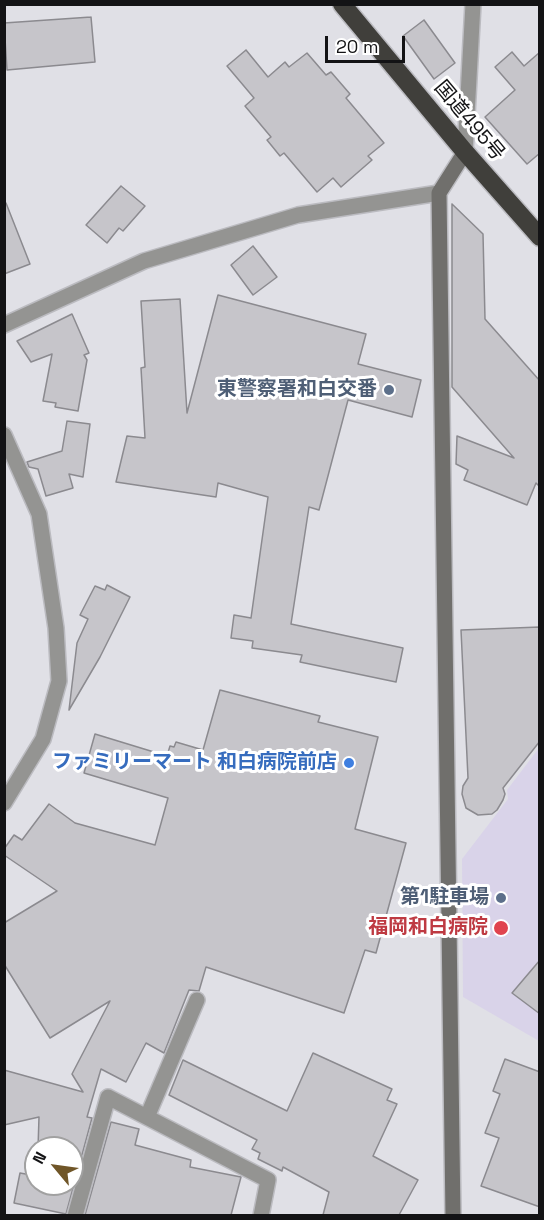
<!DOCTYPE html>
<meta charset="utf-8">
<style>
body{margin:0}
#map{position:relative;width:544px;height:1220px;overflow:hidden;background:#e0e0e6;font-family:"Space Grotesk",sans-serif}
canvas{display:block}
.frame{position:absolute;inset:0;border:6px solid #131315;pointer-events:none}
.north{position:absolute;left:24px;top:1136px;width:60px;height:60px;box-sizing:border-box;background:#fff;border:2px solid #a1a1a1;border-radius:50%;rotate:299deg;font-size:16px;font-weight:700;line-height:24px;text-align:center;color:#131315}
.north::after{content:'';display:block;margin:auto;width:21px;height:27px;background:#705628;clip-path:polygon(50% 0,100% 100%,50% 72%,0 100%)}
.scale{position:absolute;left:325px;top:36px;width:80px;height:27px;box-sizing:border-box;border:3px solid #131315;border-top:0;padding-left:8px;font-size:18px;line-height:21px;white-space:nowrap;color:#131315;-webkit-text-stroke:4px #fff;paint-order:stroke}
</style>
<div id="map">
<canvas width="544" height="1220"></canvas>
<div class="frame"></div>
<div class="north">N</div>
<div class="scale">20 m</div>
</div>
<script>
const ctx = document.querySelector('canvas').getContext('2d');
ctx.lineJoin = 'round';
function fillPath(path, color) { ctx.fillStyle = color; ctx.fill(path, 'evenodd'); }
const shape = rows => new Path2D(rows.map(r => 'M' + r).join(''));
function trace(path, color, width, dash) { ctx.strokeStyle = color; ctx.lineWidth = width; ctx.lineCap = dash ? 'butt' : 'round'; ctx.setLineDash(dash || []); ctx.stroke(path); }
function write(font, color, halo, rows, align = 'center') {
  ctx.font = font + ' "Space Grotesk","Noto Sans JP",sans-serif'; ctx.lineWidth = 6; ctx.setLineDash([]); ctx.textBaseline = 'middle'; ctx.strokeStyle = halo; ctx.fillStyle = color; for (const [text, x, y, turn = 0] of rows) {
    ctx.save(); ctx.translate(x, y); ctx.rotate((+turn || 0) * Math.PI / 180); ctx.textAlign = isNaN(turn) ? turn : align; if (halo) ctx.strokeText(text, 0, 0); ctx.fillText(text, 0, 0); ctx.restore();
  }
}
fillPath(shape([
 [539,748,539,1041,463,997,462,859,508,799,507,790]
]), '#d9d3e9');
const building = shape([
 [91,17,95,62,7,70,4,23,91,17],
 [424,20,455,63,434,79,403,36,424,20],
 [246,50,268,77,285,62,289,67,307,53,326,75,331,72,350,94,346,98,384,143,368,156,372,160,341,187,333,178,317,192,284,153,280,156,267,140,271,137,245,106,254,98,227,66,246,50],
 [512,52,524,66,540,52,540,153,527,164,485,117,515,90,495,67,512,52],
 [121,186,145,206,123,231,119,228,107,243,86,225,121,186],
 [6,203,30,264,4,274,4,204,6,203],
 [452,204,483,234,485,319,540,381,540,487,536,483,527,505,464,480,468,470,456,464,457,436,514,458,452,387,452,204],
 [253,246,277,277,253,295,231,265,253,246],
 [218,295,366,334,358,364,421,380,412,417,348,400,319,510,309,507,291,624,403,648,396,682,300,662,302,655,252,648,253,641,231,638,234,615,251,618,268,497,218,483,216,497,116,482,127,436,145,438,141,368,145,367,141,301,180,299,187,413,218,295],
 [72,314,89,353,84,355,87,360,78,411,55,407,56,403,43,401,52,354,31,362,17,341,72,314],
 [67,421,90,424,83,477,69,474,73,488,46,496,38,469,29,467,27,462,62,451,67,421],
 [107,585,130,597,100,657,69,710,77,643,88,619,80,615,95,586,105,590,107,585],
 [540,627,540,741,503,788,505,794,503,800,497,810,492,814,478,815,466,808,462,794,463,786,468,778,461,630,540,627],
 [220,690,320,716,318,722,378,737,355,829,406,843,376,953,365,950,344,1013,206,967,199,991,189,990,164,1053,146,1043,126,1082,101,1069,87,1117,92,1118,66,1214,14,1203,20,1173,31,1175,36,1157,36,1184,72,1184,72,1148,38,1148,39,1117,4,1125,4,1070,83,1092,72,1074,110,1001,50,1038,4,964,4,923,57,891,4,855,4,849,14,835,22,840,49,804,75,823,155,845,168,798,84,773,95,734,167,756,170,746,174,747,176,742,203,750,220,690],
 [540,960,540,1014,512,993,540,960],
 [313,1053,392,1089,387,1100,397,1104,373,1156,418,1180,399,1215,323,1215,329,1192,283,1167,282,1171,258,1159,260,1153,252,1149,257,1140,169,1095,183,1060,287,1111,313,1053],
 [505,1059,540,1072,540,1207,481,1186,499,1138,485,1133,500,1094,493,1091,505,1059],
 [111,1122,139,1129,135,1145,191,1160,190,1167,241,1177,231,1215,85,1215,111,1122]
]);
fillPath(building, '#c6c5ca');
trace(building, '#8b8a8f', 1.5);
const street = shape([
 [465,152,473,4],
 [4,325,144,261,298,215,439,193],
 [4,435,39,514,56,628,59,681,43,739,4,803],
 [147,1117,197,1000],
 [75,1216,108,1097,268,1180,261,1216]
]);
const secondary = shape([
 [453,1216,439,193,465,152]
]);
const highway = shape([
 [342,4,465,152,540,237]
]);
trace(street, '#bbbbc0', 18);
trace(secondary, '#bbbbc0', 18);
trace(highway, '#bbbbc0', 21);
trace(street, '#949492', 15);
trace(secondary, '#706f6c', 15);
trace(highway, '#403f3b', 18);
for (const [x, y, r, color] of [
 [389,390,6,"#5c6f8a"],
 [349,763,6,"#3f7fe0"],
 [501,898,6,"#5c6f8a"],
 [501,928,8,"#e0444e"]
]) { const dot = new Path2D(); dot.arc(x, y, r, 0, 2 * Math.PI); ctx.fillStyle = color; ctx.fill(dot); trace(dot, '#fff', 2); }
write('20px', '#131315', '#fff', [
 ["国道495号",469,121,50]
]);
write('bold 20px', '#4e5e75', '#fff', [
 ["東警察署和白交番",377,390],
 ["第1駐車場",489,898]
], 'right');
write('bold 20px', '#366cbe', '#fff', [
 ["ファミリーマート 和白病院前店",337,763]
], 'right');
write('bold 20px', '#be3a42', '#fff', [
 ["福岡和白病院",488,928]
], 'right');
</script>
